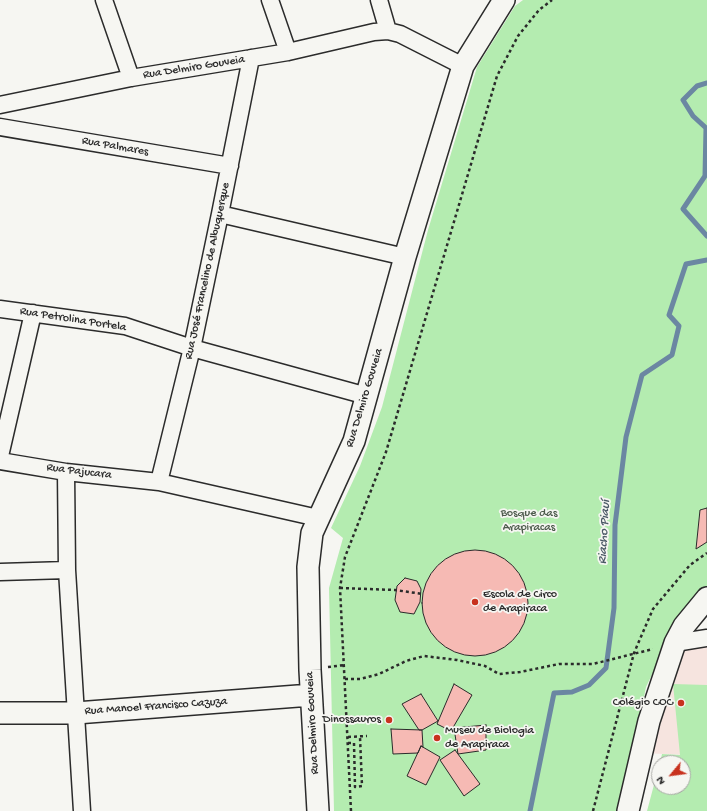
<!DOCTYPE html>
<meta charset="utf-8">
<style>
body{margin:0}
#map{position:relative;width:707px;height:811px;overflow:hidden;background:#f6f6f2;font-family:"Gochi Hand",sans-serif}
canvas{display:block}
.north{position:absolute;left:651px;top:755px;width:40px;height:40px;box-sizing:border-box;background:#f6f6f2;border:1px solid #a5a5a2;border-radius:50%;rotate:241deg;font-size:11px;font-weight:700;line-height:16px;text-align:center;color:#2b2b2b}
.north::after{content:'';display:block;margin:auto;width:14px;height:18px;background:#c8321e;clip-path:polygon(50% 0,100% 100%,50% 72%,0 100%)}
</style>
<div id="map">
<canvas width="707" height="811"></canvas>
<div class="north">N</div>
</div>
<script>
const ctx = document.querySelector('canvas').getContext('2d');
ctx.lineJoin = 'round';
function fillPath(path, color) { ctx.fillStyle = color; ctx.fill(path, 'evenodd'); }
const shape = rows => new Path2D(rows.map(r => 'M' + r).join(''));
function trace(path, color, width, dash) { ctx.strokeStyle = color; ctx.lineWidth = width; ctx.lineCap = dash ? 'butt' : 'round'; ctx.setLineDash(dash || []); ctx.stroke(path); }
function write(font, color, halo, rows, align = 'center') {
  ctx.font = font + ' "Gochi Hand",sans-serif'; ctx.lineWidth = 3.5; ctx.setLineDash([]); ctx.textBaseline = 'middle'; ctx.strokeStyle = halo; ctx.fillStyle = color; for (const [text, x, y, turn = 0] of rows) {
    ctx.save(); ctx.translate(x, y); ctx.rotate((+turn || 0) * Math.PI / 180); ctx.textAlign = isNaN(turn) ? turn : align; if (halo) ctx.strokeText(text, 0, 0); ctx.fillText(text, 0, 0); ctx.restore();
  }
}
fillPath(shape([
 [707,647,707,756,642,753,673,650]
]), '#f6e4df');
fillPath(shape([
 [523,0,707,0,707,587,683,610,646,687,621,811,334,811,329,588,343,538,331,528,360,466,382,407,428,230,477,67,515,6],
 [673,684,707,685,707,811,647,811,659,766,659,787,683,787,683,763,660,763,662,754,680,755]
]), '#b4ecb0');
trace(shape([
 [707,83,697,86,683,100,693,116,706,128,705,176,683,209,707,236],
 [530,811,554,693,572,692,589,685,606,668,614,608,615,525,626,437,642,375,672,355,679,326,669,315,686,264,707,260]
]), '#6b87a2', 5);
const building = shape([
 [707,508,707,542,696,549,700,510,707,508],
 '422 603a53 53 0 1 1 106 0a53 53 0 1 1-106 0Z',
 [405,578,417,581,421,589,420,602,414,614,400,612,395,600,397,586,405,578],
 [454,684,472,695,451,731,437,724,454,684],
 [421,694,438,721,422,730,419,730,402,704,421,694],
 [486,725,486,750,458,754,454,728,486,725],
 [391,729,422,730,423,747,421,746,418,753,393,754,391,729],
 [421,746,440,757,426,785,407,776,421,746],
 [455,750,480,784,464,796,440,760,455,750]
]);
fillPath(building, '#f6bab4');
trace(building, '#2b2b2b', 1);
const minor = shape([
 [104,0,131,78],
 [270,0,288,52],
 [379,0,388,31],
 [0,105,131,78,288,52,374,32,388,31,400,34,463,66],
 [0,127,230,166],
 [220,214,405,257],
 [0,309,125,326,192,348,367,396],
 [0,456,33,313],
 [0,461,66,472,159,482,318,518],
 [66,472,67,570,82,811],
 [159,482,192,348,220,214,251,58],
 [0,572,67,570],
 [675,643,707,638]
]);
const tertiary = shape([
 [0,713,76,713,311,695],
 [318,811,310,670,308,567,312,533,354,441,405,257,463,66,504,0],
 [628,811,649,721,675,643,684,626,707,598]
]);
trace(minor, '#2b2b2b', 19);
trace(tertiary, '#2b2b2b', 24);
trace(shape([
 [340,588,395,590,423,594],
 [328,667,345,665],
 [345,679,360,679,379,674,406,661,424,656,457,660,485,666,499,674,520,672,559,664,593,664,653,649],
 [348,737,367,736],
 [348,743,354,743,355,787,362,786,360,737],
 [351,811,340,588,345,557,386,452,497,76,518,36,539,10,552,0],
 [593,811,634,653,653,609,690,565,707,553]
]), '#2b2b2b', 2.5, [3, 3]);
trace(minor, '#f6f6f2', 16);
trace(tertiary, '#f6f6f2', 21);
for (const [x, y, r, color] of [
 [475,602,4,"#c8321e"],
 [681,703,4,"#c8321e"],
 [389,720,4,"#c8321e"],
 [437,738,4,"#c8321e"]
]) { const dot = new Path2D(); dot.arc(x, y, r, 0, 2 * Math.PI); ctx.fillStyle = color; ctx.fill(dot); trace(dot, '#f6f6f2', 1.5); }
write('12px', '#2b2b2b', '#f6f6f2', [
 ["Rua Delmiro Gouveia",194,68,-9],
 ["Rua Palmares",115,147,10],
 ["Rua José Francelino de Albuquerque",208,271,-78],
 ["Rua Petrolina Portela",73,320,9],
 ["Rua Delmiro Gouveia",365,398,-73],
 ["Rua Pajucara",79,472,7],
 ["Rua Manoel Francisco Cazuza",156,707,-4],
 ["Rua Delmiro Gouveia",313,723,-93]
]);
write('12px', '#4d5b4c', '#f6f6f2', [
 ["Bosque das",529,514],
 ["Arapiracas",529,528]
]);
write('12px', '#2b2b2b', '#f6f6f2', [
 ["Escola de Circo",483,595],
 ["de Arapiraca",483,609],
 ["Colégio COC",673,703,"right"],
 ["Dinossauros",381,720,"right"],
 ["Museu de Biologia",445,731],
 ["de Arapiraca",445,745]
], 'left');
write('italic 13px', '#4b5966', '#f6f6f2', [
 ["Riacho Piauí",605,532,-87]
]);
</script>
